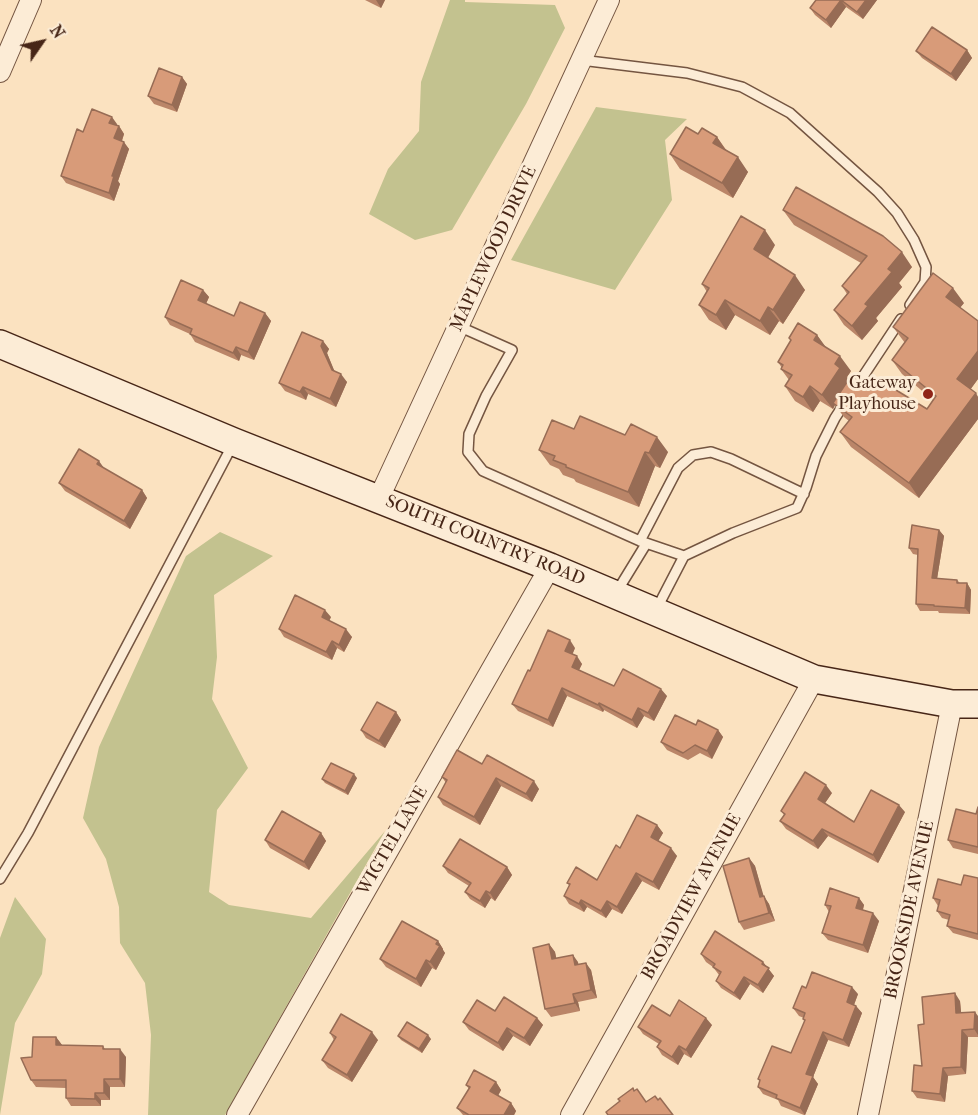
<!DOCTYPE html>
<style>
body{margin:0}
#map{position:relative;width:978px;height:1115px;overflow:hidden;background:#fbe2c0;font-family:"IM FELL French Canon",serif}
canvas{display:block}
.north{position:absolute;left:12px;top:12px;width:60px;height:60px;-webkit-text-stroke:4px #fcecd6;paint-order:stroke;rotate:56deg;font-size:16px;font-weight:700;line-height:24px;text-align:center;color:#472617}
.north::after{content:'';display:block;margin:auto;width:21px;height:27px;background:#472617;clip-path:polygon(50% 0,100% 100%,50% 72%,0 100%)}
</style>
<div id="map">
<canvas width="978" height="1115"></canvas>
<div class="north">N</div>
</div>
<script>
const ctx = document.querySelector('canvas').getContext('2d');
ctx.lineJoin = 'round';
function fillPath(path, color) { ctx.fillStyle = color; ctx.fill(path, 'evenodd'); }
const shape = rows => new Path2D(rows.map(r => 'M' + r).join(''));
function trace(path, color, width, dash) { ctx.strokeStyle = color; ctx.lineWidth = width; ctx.lineCap = dash ? 'butt' : 'round'; ctx.setLineDash(dash || []); ctx.stroke(path); }
function write(font, color, halo, rows, align = 'center') {
  ctx.font = font + ' "IM FELL French Canon",serif'; ctx.lineWidth = 6; ctx.setLineDash([]); ctx.textBaseline = 'middle'; ctx.strokeStyle = halo; ctx.fillStyle = color; for (const [text, x, y, turn = 0] of rows) {
    ctx.save(); ctx.translate(x, y); ctx.rotate((+turn || 0) * Math.PI / 180); ctx.textAlign = isNaN(turn) ? turn : align; if (halo) ctx.strokeText(text, 0, 0); ctx.fillText(text, 0, 0); ctx.restore();
  }
}
fillPath(shape([
 [450,0,465,0,465,2,555,5,565,28,526,104,452,230,415,240,369,214,388,169,419,131,421,82],
 [596,107,687,119,665,140,672,200,615,290,511,260],
 [220,532,273,556,214,595,217,657,212,699,248,768,217,810,209,892,229,905,311,918,385,831,225,1115,148,1115,151,1035,145,983,120,943,119,907,106,859,83,818,99,747,186,556],
 [15,897,46,939,42,974,15,1023,0,1115,0,938]
]), '#c3c28f');
const lane = shape([
 [581,60,687,73,742,87,790,113,878,192,897,213,914,240,926,267,925,282,910,305],
 [458,326,512,350,486,396,469,434,468,452,483,471,640,541,684,556,733,533,797,508,806,488,816,456,835,418,846,401],
 [854,390,901,319],
 [640,541,678,468,693,455,711,452,731,459,804,494],
 [616,593,646,544],
 [656,610,684,556],
 [0,879,28,833,233,444]
]);
const street = shape([
 [0,72,31,0],
 [379,498,609,0],
 [237,1115,550,567],
 [571,1115,814,679],
 [868,1115,952,704]
]);
const secondary = shape([
 [0,344,234,442,550,567,814,679,952,704,978,704]
]);
trace(lane, '#745541', 12);
trace(street, '#745541', 22);
trace(secondary, '#472617', 30);
trace(lane, '#fcecd6', 9);
trace(street, '#fcecd6', 20);
trace(secondary, '#fcecd6', 27);
fillPath(shape([
 [365,0,385,0,381,8],
 [816,0,877,0,863,19,846,7,831,28,815,15,810,8],
 [967,50,972,58,956,81,922,58,916,51],
 [182,77,187,84,177,112,154,104,148,96],
 [117,124,117,126,119,126,124,134,122,141,129,149,118,181,120,184,114,201,66,183,61,176,83,132],
 [698,134,717,137,727,151,748,172,733,198,680,169,670,154],
 [783,210,912,267,899,283,902,287,876,318,878,321,862,340,844,325,834,310,847,294,842,286,861,263,794,225],
 [775,245,768,258,805,290,783,324,779,321,770,335,735,315,726,330,709,320,699,305,707,292,702,284],
 [203,290,209,297,206,304,234,316,265,313,271,321,254,360,241,355,239,361,195,342,190,334,170,325,165,317],
 [964,303,960,308,978,321,978,379,970,390,978,397,978,419,919,498,851,447,840,432,849,421,844,417,835,405,833,409,820,401,813,412,795,401,785,386,789,380,781,369,782,368,778,362,791,341,789,338,817,335,825,347,851,371,847,377,849,380,870,390,927,409,933,400,902,374,892,360,905,343,893,327],
 [323,341,329,349,327,353,334,371,347,382,336,407,308,394,306,400,285,391,279,383],
 [574,429,668,452,660,468,655,466,639,507,576,482,574,479,563,475,559,469,550,465,539,450],
 [59,483,142,490,147,498,130,529,65,491],
 [939,530,944,536,937,579,957,580,960,583,967,583,971,590,970,614,939,613,938,611,920,611,916,604,918,555,913,554,909,548],
 [331,617,329,621,352,637,344,652,337,648,332,660,284,637,279,629],
 [575,648,572,654,582,664,579,670,614,686,667,696,654,721,644,716,637,728,604,710,603,712,567,696,553,727,518,711,512,704,530,671],
 [396,712,401,720,385,748,366,738,361,730],
 [696,725,718,730,723,737,712,759,700,753,688,760,667,750,661,742],
 [482,764,539,789,532,802,501,786,480,825,443,805,438,797,446,783,442,777],
 [357,778,348,795,325,783,322,779],
 [832,793,825,803,854,822,905,812,878,863,828,836,818,849,786,829,780,821,784,815,781,811],
 [978,807,978,854,953,848,948,840,976,814],
 [657,825,663,833,658,841,677,856,659,890,642,881,622,914,612,909,606,918,587,907,584,912,569,904,564,896,570,886,567,883,597,880,620,848],
 [321,833,326,841,309,870,270,848,265,840],
 [749,858,755,866,763,896,769,904,775,921,744,930,739,922],
 [443,866,507,867,512,875,495,901,491,898,485,908,470,899,465,892,469,886,448,873],
 [978,878,978,940,953,933,947,926,949,920,942,918,937,911,938,906,933,898],
 [859,898,864,905,863,910,879,921,868,953,828,940,822,933,829,912,825,905],
 [438,941,443,949,443,950,445,953,436,970,432,968,421,987,386,967,380,959],
 [549,944,555,952,556,958,578,962,578,964,591,970,597,998,578,1002,580,1011,551,1017,545,1009],
 [701,954,763,962,774,976,763,993,750,984,740,1000,721,988,716,981,719,975,713,967,706,962],
 [806,988,858,994,854,1005,856,1006,862,1013,849,1047,828,1040,813,1077,818,1084,805,1115,804,1115,781,1106,778,1100,763,1094,758,1087,760,1081,758,1079,791,1053,805,1022,803,1019,804,1018,799,1016,793,1008],
 [960,1001,961,1013,978,1016,978,1037,968,1037,966,1074,948,1076,945,1102,917,1098,912,1091,922,1066,924,1024],
 [495,1011,537,1018,543,1025,530,1046,513,1036,503,1051,469,1030,463,1022],
 [670,1016,712,1025,691,1058,684,1054,678,1065,662,1055,657,1047,659,1044,643,1034,638,1027],
 [330,1033,378,1040,352,1082,328,1068,322,1060,334,1040],
 [398,1036,431,1039,422,1053,401,1040],
 [56,1037,62,1045,103,1046,105,1049,126,1057,125,1087,110,1087,110,1100,101,1100,101,1106,71,1106,66,1098,66,1088,36,1087,31,1080,32,1057],
 [496,1082,501,1090,498,1096,511,1103,516,1111,514,1115,463,1115,457,1108,469,1089,466,1085]
]), '#ba8568');
fillPath(shape([
 [376,0,385,0,381,8],
 [841,0,846,7,831,28,826,20],
 [866,0,877,0,863,19,857,12],
 [967,50,972,58,956,81,951,74],
 [182,77,187,84,177,112,172,105],
 [112,117,117,124,115,131,109,123],
 [119,126,124,134,120,146,114,138],
 [717,137,727,152,713,143],
 [124,142,129,149,118,181,120,184,114,201,109,193,112,176],
 [738,157,748,172,733,198,722,183],
 [765,230,775,245,764,264,754,249],
 [902,252,912,267,899,283,902,287,876,318,878,321,862,340,852,326,888,269],
 [795,275,805,290,783,324,773,310],
 [953,288,964,303,956,312,946,297],
 [203,290,209,297,204,308,198,300],
 [725,300,735,315,726,330,716,315],
 [768,307,779,321,770,335,760,321],
 [265,313,271,321,254,360,248,352],
 [817,335,828,350,814,340],
 [323,341,329,349,327,353,337,377,332,370,321,346],
 [236,347,241,355,239,361,233,353],
 [978,351,978,379,967,394,957,379],
 [840,356,851,371,847,377,850,382,833,403,835,405,833,409,822,395,835,364],
 [341,374,347,382,336,407,330,399],
 [810,386,820,401,813,412,803,397],
 [303,387,308,394,306,400,300,392],
 [976,393,978,397,978,419,919,498,909,483],
 [657,437,668,452,660,468,649,453],
 [645,452,655,466,639,507,628,492],
 [99,461,104,468,97,464],
 [142,490,147,498,130,529,124,521],
 [939,530,944,536,936,585,932,578],
 [967,583,971,590,970,614,965,608],
 [325,610,331,617,327,625,322,617],
 [346,629,352,637,344,652,339,645],
 [570,640,575,648,571,658,565,651],
 [332,641,337,648,332,660,326,652],
 [577,656,582,664,577,674,572,667],
 [562,688,567,696,553,727,548,720],
 [661,689,667,696,654,721,648,713],
 [599,703,604,710,603,712,598,705],
 [638,708,644,716,637,728,632,720],
 [396,712,401,720,385,748,379,741],
 [718,730,723,737,712,759,707,751],
 [354,774,357,778,348,795,345,791],
 [496,778,501,786,480,825,474,817],
 [534,781,539,789,532,802,526,794],
 [826,785,832,793,823,806,818,799],
 [899,805,905,812,878,863,873,855],
 [657,825,663,833,656,845,651,837],
 [822,829,828,836,818,849,813,841],
 [321,833,326,841,309,870,304,862],
 [671,848,677,856,659,890,653,882],
 [749,858,755,866,766,904,760,897],
 [507,867,512,875,495,901,490,893],
 [636,873,642,881,622,914,617,907],
 [486,891,491,898,485,908,480,901],
 [764,896,769,904,775,921,769,913],
 [859,898,864,905,861,916,856,908],
 [581,900,587,907,584,912,579,904],
 [607,901,612,909,606,918,601,911],
 [873,913,879,921,868,953,863,945],
 [438,941,443,949,443,950,445,953,436,970,430,962],
 [549,944,555,952,558,966,552,959],
 [573,955,578,962,580,973,575,965],
 [426,960,432,968,421,987,416,979],
 [763,962,774,976,763,993,758,985],
 [586,963,591,970,597,998,591,990],
 [744,977,750,984,740,1000,734,993],
 [852,987,858,994,852,1010,847,1002],
 [955,993,960,1001,962,1021,956,1013],
 [573,994,578,1002,580,1011,575,1003],
 [856,1006,862,1013,849,1047,843,1040],
 [975,1012,978,1016,978,1035,974,1029],
 [537,1018,543,1025,530,1046,524,1038],
 [706,1018,712,1025,691,1058,686,1050],
 [507,1028,513,1036,503,1051,498,1043],
 [962,1030,968,1037,966,1074,961,1067],
 [372,1032,378,1040,352,1082,347,1075],
 [823,1032,828,1040,813,1077,818,1084,805,1115,800,1108,806,1074],
 [428,1035,431,1039,422,1053,419,1049],
 [56,1037,62,1045,61,1053,56,1045],
 [679,1046,684,1054,678,1065,672,1057],
 [120,1049,126,1057,125,1087,120,1079],
 [943,1068,948,1076,945,1102,940,1094],
 [104,1079,110,1087,110,1100,104,1093],
 [496,1082,501,1090,496,1099,490,1091],
 [95,1093,101,1100,101,1106,95,1099],
 [511,1103,516,1111,514,1115,504,1115]
]), '#976c55');
const building = shape([
 [816,0,841,0,826,20,810,8,816,0],
 [841,0,866,0,857,12,841,0],
 [932,27,967,50,951,74,916,51,932,27],
 [159,68,182,77,172,105,148,96,159,68],
 [92,109,112,117,109,123,119,126,114,138,124,142,112,176,114,176,109,193,61,176,77,129,83,132,92,109],
 [686,127,698,134,702,128,717,137,713,143,738,157,722,183,670,154,686,127],
 [796,187,883,236,902,252,888,269,892,272,865,304,868,306,852,326,834,310,849,292,842,286,867,256,783,210,796,187],
 [741,216,765,230,754,249,795,275,773,310,768,307,760,321,725,300,716,315,699,305,709,288,702,284,741,216],
 [933,273,953,288,946,297,978,321,978,351,957,379,976,393,909,483,840,432,852,417,833,403,851,376,870,390,878,379,927,409,936,396,892,360,908,338,893,327,933,273],
 [181,280,203,290,198,300,234,316,240,302,265,313,248,352,236,347,233,353,190,334,192,329,165,317,181,280],
 [798,323,817,335,814,340,840,356,835,364,840,368,822,395,810,386,803,397,785,386,792,375,781,369,783,365,778,362,791,340,789,338,798,323],
 [302,332,323,341,321,346,332,370,341,374,330,399,303,387,300,392,279,383,302,332],
 [580,416,625,435,631,424,657,437,649,453,645,452,628,492,566,467,566,465,553,460,555,456,539,450,552,420,574,429,580,416],
 [79,449,99,461,97,464,142,490,124,521,59,483,79,449],
 [912,525,939,530,932,578,957,580,957,583,967,583,965,608,934,606,934,605,916,604,918,549,909,548,912,525],
 [295,595,325,610,322,617,346,629,339,645,332,641,326,652,279,629,295,595],
 [548,630,570,640,565,651,577,656,572,667,614,686,623,669,661,689,648,713,638,708,632,720,599,703,598,705,562,688,548,720,512,704,528,670,530,671,548,630],
 [377,702,396,712,379,741,361,730,377,702],
 [675,715,696,725,698,720,718,730,707,751,695,745,683,753,661,742,675,715],
 [457,750,482,764,487,755,534,781,526,794,496,778,474,817,438,797,447,780,442,777,457,750],
 [331,763,354,774,345,791,322,779,331,763],
 [805,772,826,785,818,799,854,822,871,790,899,805,873,855,822,829,813,841,780,821,785,814,781,811,805,772],
 [978,807,978,847,948,840,956,809,976,814,978,807],
 [282,811,321,833,304,862,265,840,282,811],
 [637,815,657,825,651,837,671,848,653,882,636,873,617,907,607,901,601,911,581,900,579,904,564,896,570,884,567,883,576,867,597,880,616,845,620,848,637,815],
 [460,839,507,867,490,893,486,891,480,901,465,892,471,883,443,866,460,839],
 [749,858,760,897,764,896,769,913,739,922,723,866,749,858],
 [964,875,978,878,978,934,947,926,950,915,937,911,940,900,933,898,938,879,961,885,964,875],
 [830,888,859,898,856,908,873,913,863,945,822,933,831,906,825,905,830,888],
 [402,921,438,941,436,944,440,946,430,962,426,960,416,979,380,959,402,921],
 [715,931,763,962,762,964,769,968,758,985,744,977,734,993,716,981,721,972,713,967,715,964,701,954,715,931],
 [549,944,552,959,573,955,575,965,586,963,591,990,573,994,575,1003,545,1009,533,948,549,944],
 [812,972,852,987,847,1002,856,1006,843,1040,823,1032,806,1074,813,1076,800,1108,776,1098,777,1095,758,1087,760,1080,758,1079,772,1046,791,1053,805,1020,803,1019,805,1013,793,1008,802,986,806,988,812,972],
 [955,993,956,1013,975,1012,974,1029,962,1030,961,1067,943,1068,940,1094,912,1091,914,1065,922,1066,918,1025,924,1024,922,997,955,993],
 [504,997,537,1018,524,1038,507,1028,498,1043,463,1022,477,1000,495,1011,504,997],
 [679,1000,706,1018,686,1050,679,1046,672,1057,657,1047,661,1041,638,1027,652,1005,670,1016,679,1000],
 [341,1014,372,1032,347,1075,322,1060,336,1037,330,1033,341,1014],
 [407,1022,428,1035,419,1049,398,1036,407,1022],
 [33,1037,56,1037,56,1045,103,1046,103,1049,120,1049,120,1079,104,1079,104,1093,95,1093,95,1099,66,1098,66,1080,31,1080,21,1058,32,1057,33,1037],
 [474,1070,496,1082,490,1091,511,1103,504,1115,469,1115,457,1108,470,1087,466,1085,474,1070],
 [633,1088,634,1091,637,1089,646,1102,655,1096,658,1100,660,1098,673,1115,608,1115,606,1112,620,1101,618,1099,633,1088]
]);
fillPath(building, '#d89b79');
trace(building, '#976c55', 1.5);
for (const [x, y, r, color] of [
 [928,394,6,"#8f2418"]
]) { const dot = new Path2D(); dot.arc(x, y, r, 0, 2 * Math.PI); ctx.fillStyle = color; ctx.fill(dot); trace(dot, '#fcecd6', 2); }
write('18px', '#472617', '#fcecd6', [
 ["MAPLEWOOD DRIVE",494,249,-65],
 ["SOUTH COUNTRY ROAD",485,541,22],
 ["WIGTEL LANE",393,841,-60],
 ["BROADVIEW AVENUE",692,897,-61],
 ["BROOKSIDE AVENUE",910,910,-78]
]);
write('18px', '#472617', '#fcecd6', [
 ["Gateway",916,384],
 ["Playhouse",916,405]
], 'right');
</script>
